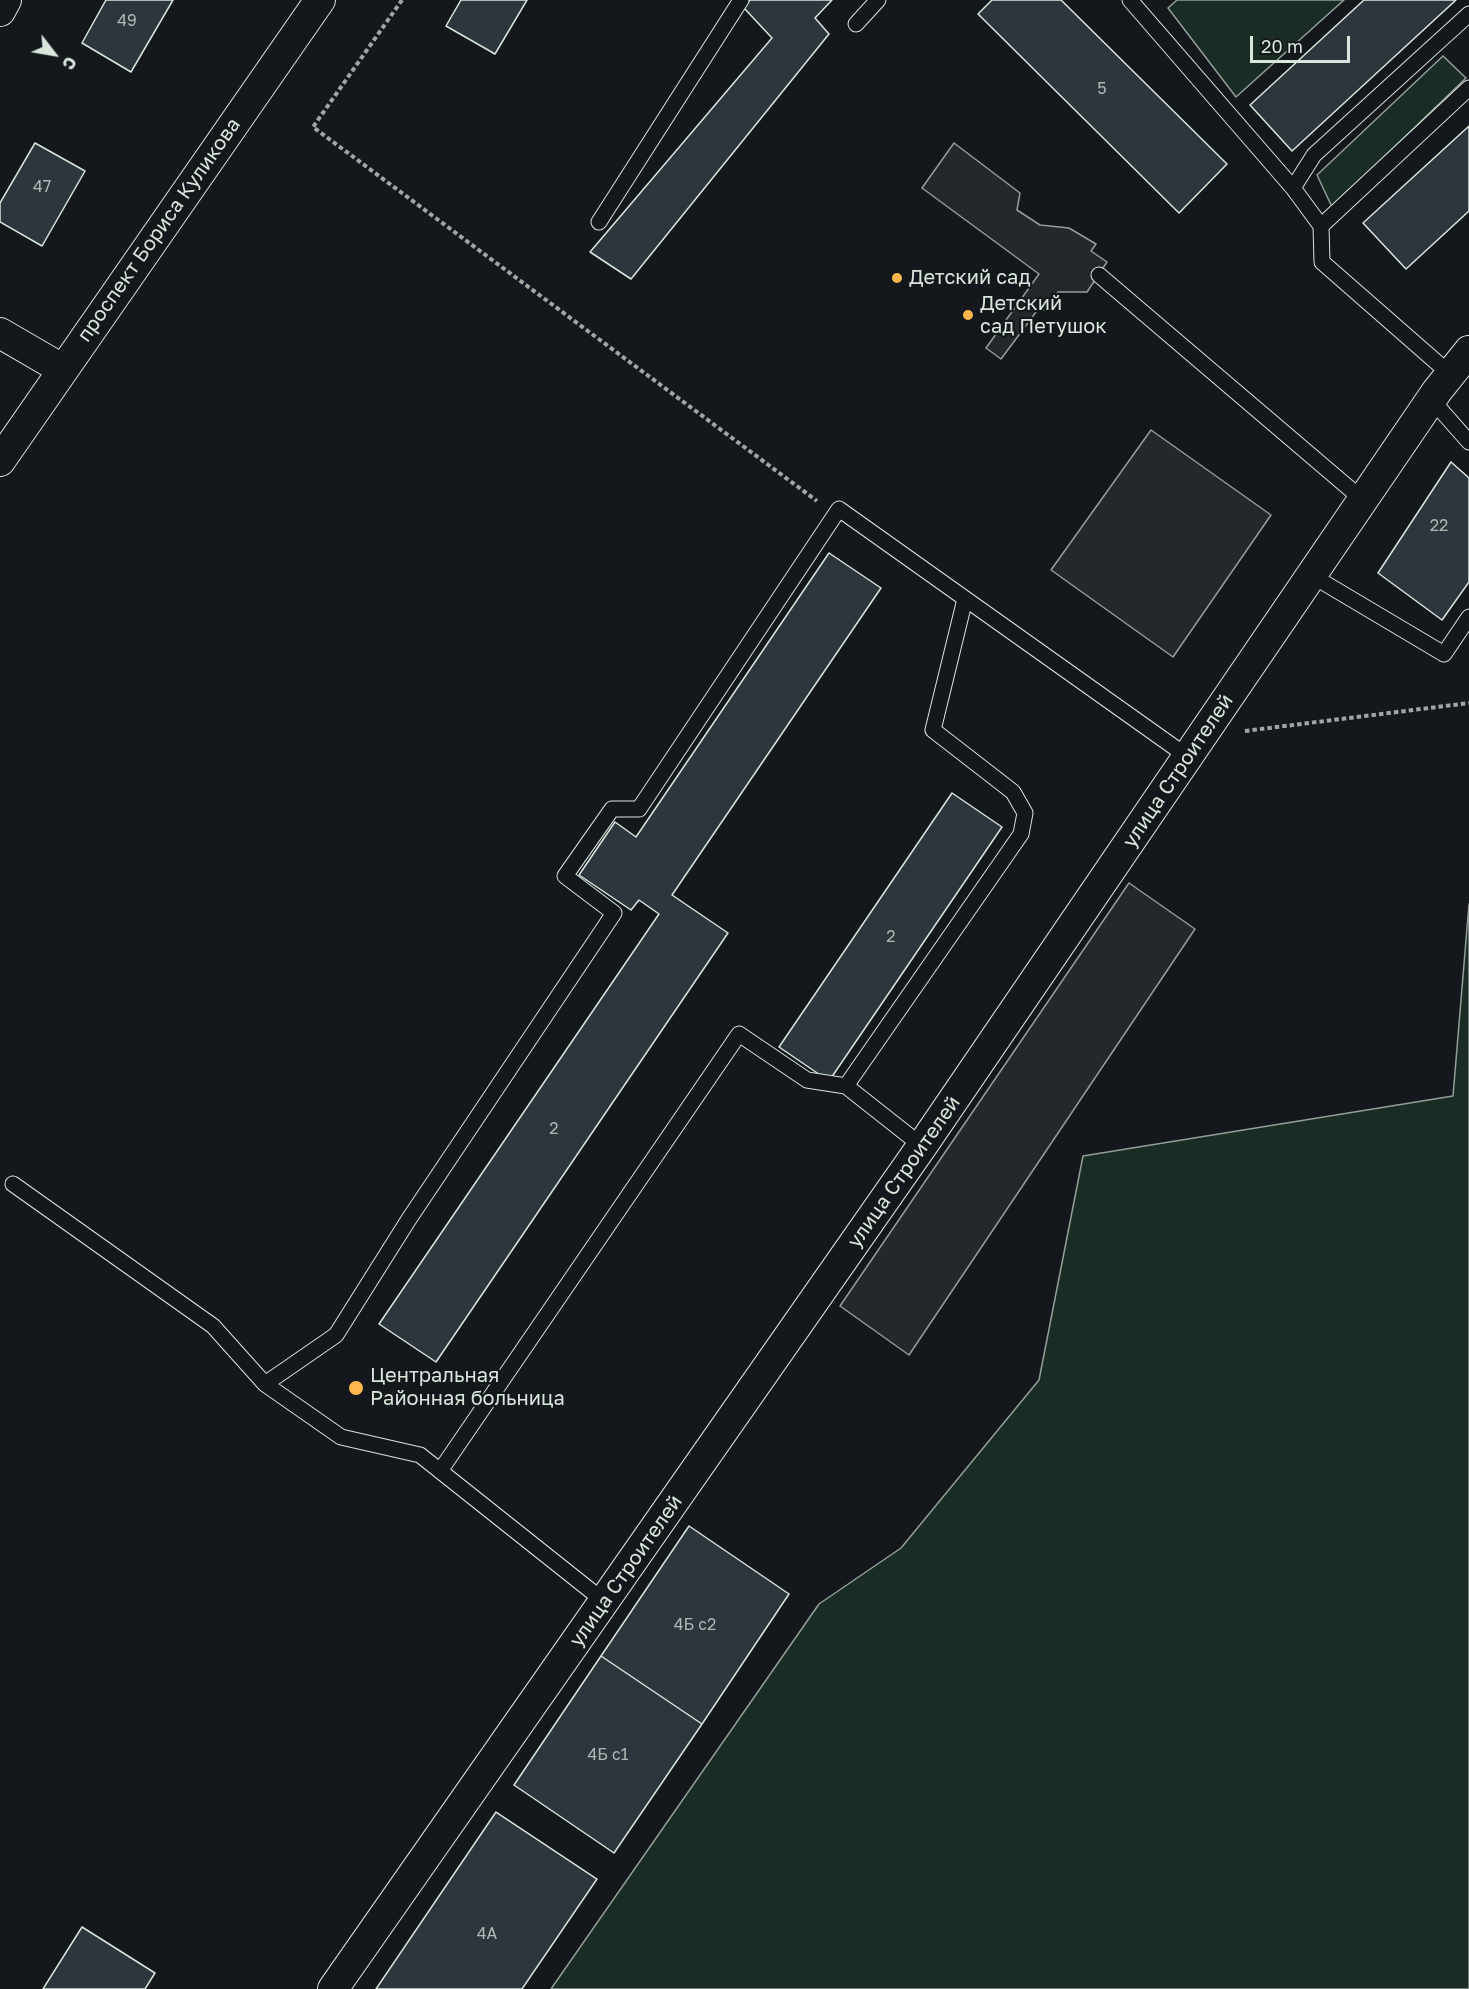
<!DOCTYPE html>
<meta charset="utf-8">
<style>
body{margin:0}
#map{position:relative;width:1469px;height:1989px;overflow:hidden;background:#14181c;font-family:"Golos Text",sans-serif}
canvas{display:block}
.north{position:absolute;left:24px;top:24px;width:60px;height:60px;-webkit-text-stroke:4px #14181c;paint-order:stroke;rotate:121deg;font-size:16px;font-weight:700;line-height:24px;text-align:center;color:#d8e6dc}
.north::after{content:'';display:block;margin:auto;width:21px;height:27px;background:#d8e6dc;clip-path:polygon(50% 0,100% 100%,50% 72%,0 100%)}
.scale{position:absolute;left:1250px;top:36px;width:100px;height:27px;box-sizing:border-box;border:3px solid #d8e6dc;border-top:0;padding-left:8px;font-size:18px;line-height:21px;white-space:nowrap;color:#d8e6dc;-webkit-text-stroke:4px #14181c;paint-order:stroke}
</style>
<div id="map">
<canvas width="1469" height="1989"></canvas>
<div class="north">С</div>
<div class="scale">20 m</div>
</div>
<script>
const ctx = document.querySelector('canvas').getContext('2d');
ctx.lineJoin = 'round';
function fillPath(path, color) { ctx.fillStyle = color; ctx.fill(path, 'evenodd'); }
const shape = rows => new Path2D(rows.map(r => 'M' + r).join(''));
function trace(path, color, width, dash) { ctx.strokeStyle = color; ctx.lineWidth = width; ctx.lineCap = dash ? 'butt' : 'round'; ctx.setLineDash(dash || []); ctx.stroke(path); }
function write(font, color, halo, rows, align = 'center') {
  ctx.font = font + ' "Golos Text",sans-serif'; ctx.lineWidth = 4.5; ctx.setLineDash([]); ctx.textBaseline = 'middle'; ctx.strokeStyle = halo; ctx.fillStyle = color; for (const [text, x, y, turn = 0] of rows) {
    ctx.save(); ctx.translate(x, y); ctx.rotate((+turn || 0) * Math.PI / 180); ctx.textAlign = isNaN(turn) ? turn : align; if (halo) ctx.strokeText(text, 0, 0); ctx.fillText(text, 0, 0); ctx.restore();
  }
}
const green = shape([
 [1177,0,1344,0,1236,97,1168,8,1177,0],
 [1443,56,1466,78,1332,207,1317,175,1443,56],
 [1469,904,1469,1989,551,1989,819,1604,901,1548,1039,1380,1083,1156,1453,1096,1469,904]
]);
fillPath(green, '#1a2d24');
trace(green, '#939e99', 1.5);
const parking = shape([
 [954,143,1020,193,1017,210,1040,225,1069,228,1096,244,1091,251,1107,262,1087,292,1058,292,1045,310,1039,308,1001,359,986,348,1039,274,922,188,954,143],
 [1151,430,1271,515,1173,657,1051,570,1151,430],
 [1129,883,1195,929,909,1355,840,1306,1129,883]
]);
fillPath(parking, '#24282b');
trace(parking, '#939e99', 1.5);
const building = shape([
 [106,0,173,0,131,72,82,43,106,0],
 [461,0,527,0,495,54,446,26,461,0],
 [750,0,832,0,815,18,829,34,631,279,590,252,772,38,744,8,750,0],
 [992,0,1061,0,1227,164,1179,213,978,14,992,0],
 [1364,0,1456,0,1292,151,1250,105,1364,0],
 [1469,126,1469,211,1406,269,1363,223,1469,126],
 [35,143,85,171,42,246,0,222,0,203,35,143],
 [1451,462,1469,478,1469,582,1442,620,1378,573,1451,462],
 [829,553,881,588,672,895,728,933,436,1362,379,1324,659,914,639,900,631,910,579,875,615,822,636,837,829,553],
 [952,793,1002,827,829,1081,779,1047,952,793],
 [689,1526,789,1594,702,1724,601,1656,689,1526],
 [601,1656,702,1724,614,1853,514,1785,601,1656],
 [496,1812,597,1879,522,1989,376,1989,496,1812],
 [82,1927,155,1973,145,1989,43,1989,82,1927]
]);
fillPath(building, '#2c363c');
trace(building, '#d8e6dc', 1.5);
const lane = shape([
 [1130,0,1293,188],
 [856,24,878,0],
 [599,222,741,0],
 [1321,226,1293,188,1314,155,1469,14],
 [1099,275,1363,500],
 [1450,374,1322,262,1321,226,1469,88],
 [1432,400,1469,442],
 [1311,575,1444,654,1469,617],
 [922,1146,846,1086,1021,834,1025,813,1013,792,933,730,965,599],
 [13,1184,213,1326,265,1384],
 [440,1471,739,1034,807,1080,846,1086],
 [605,1602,420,1455,341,1437,265,1384,336,1335,409,1219,614,913,565,876,612,809,639,809,839,509,1188,757]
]);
const street = shape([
 [0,11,6,0],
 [0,333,62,369],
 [0,461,320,0],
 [333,1989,922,1146,1437,391,1469,351]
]);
trace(lane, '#d8e6dc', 17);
trace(street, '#d8e6dc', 32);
trace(shape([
 [402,0,313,127,817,501],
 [1245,731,1469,703]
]), '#9da8a2', 4, [4.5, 3]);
trace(lane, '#14181c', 15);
trace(street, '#14181c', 30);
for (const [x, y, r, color] of [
 [897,278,6,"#ffb74d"],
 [968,315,6,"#ffb74d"],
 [356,1388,8,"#ffb74d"]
]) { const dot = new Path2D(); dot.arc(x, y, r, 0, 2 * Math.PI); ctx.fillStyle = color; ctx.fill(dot); trace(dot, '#14181c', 2); }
write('16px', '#adbab4', null, [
 ["49",127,21],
 ["5",1102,89],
 ["47",42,187],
 ["22",1439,526],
 ["2",891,937],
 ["2",554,1129],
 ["4Б с2",695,1625],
 ["4Б с1",608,1755],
 ["4А",487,1934]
]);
write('20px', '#d8e6dc', '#14181c', [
 ["проспект Бориса Куликова",159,230,-55],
 ["улица Строителей",1178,771,-56],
 ["улица Строителей",904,1172,-55],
 ["улица Строителей",626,1571,-55]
]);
write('20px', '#d8e6dc', '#14181c', [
 ["Детский сад",909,278],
 ["Детский",980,304],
 ["сад Петушок",980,327],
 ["Центральная",370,1376],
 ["Районная больница",370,1399]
], 'left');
</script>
